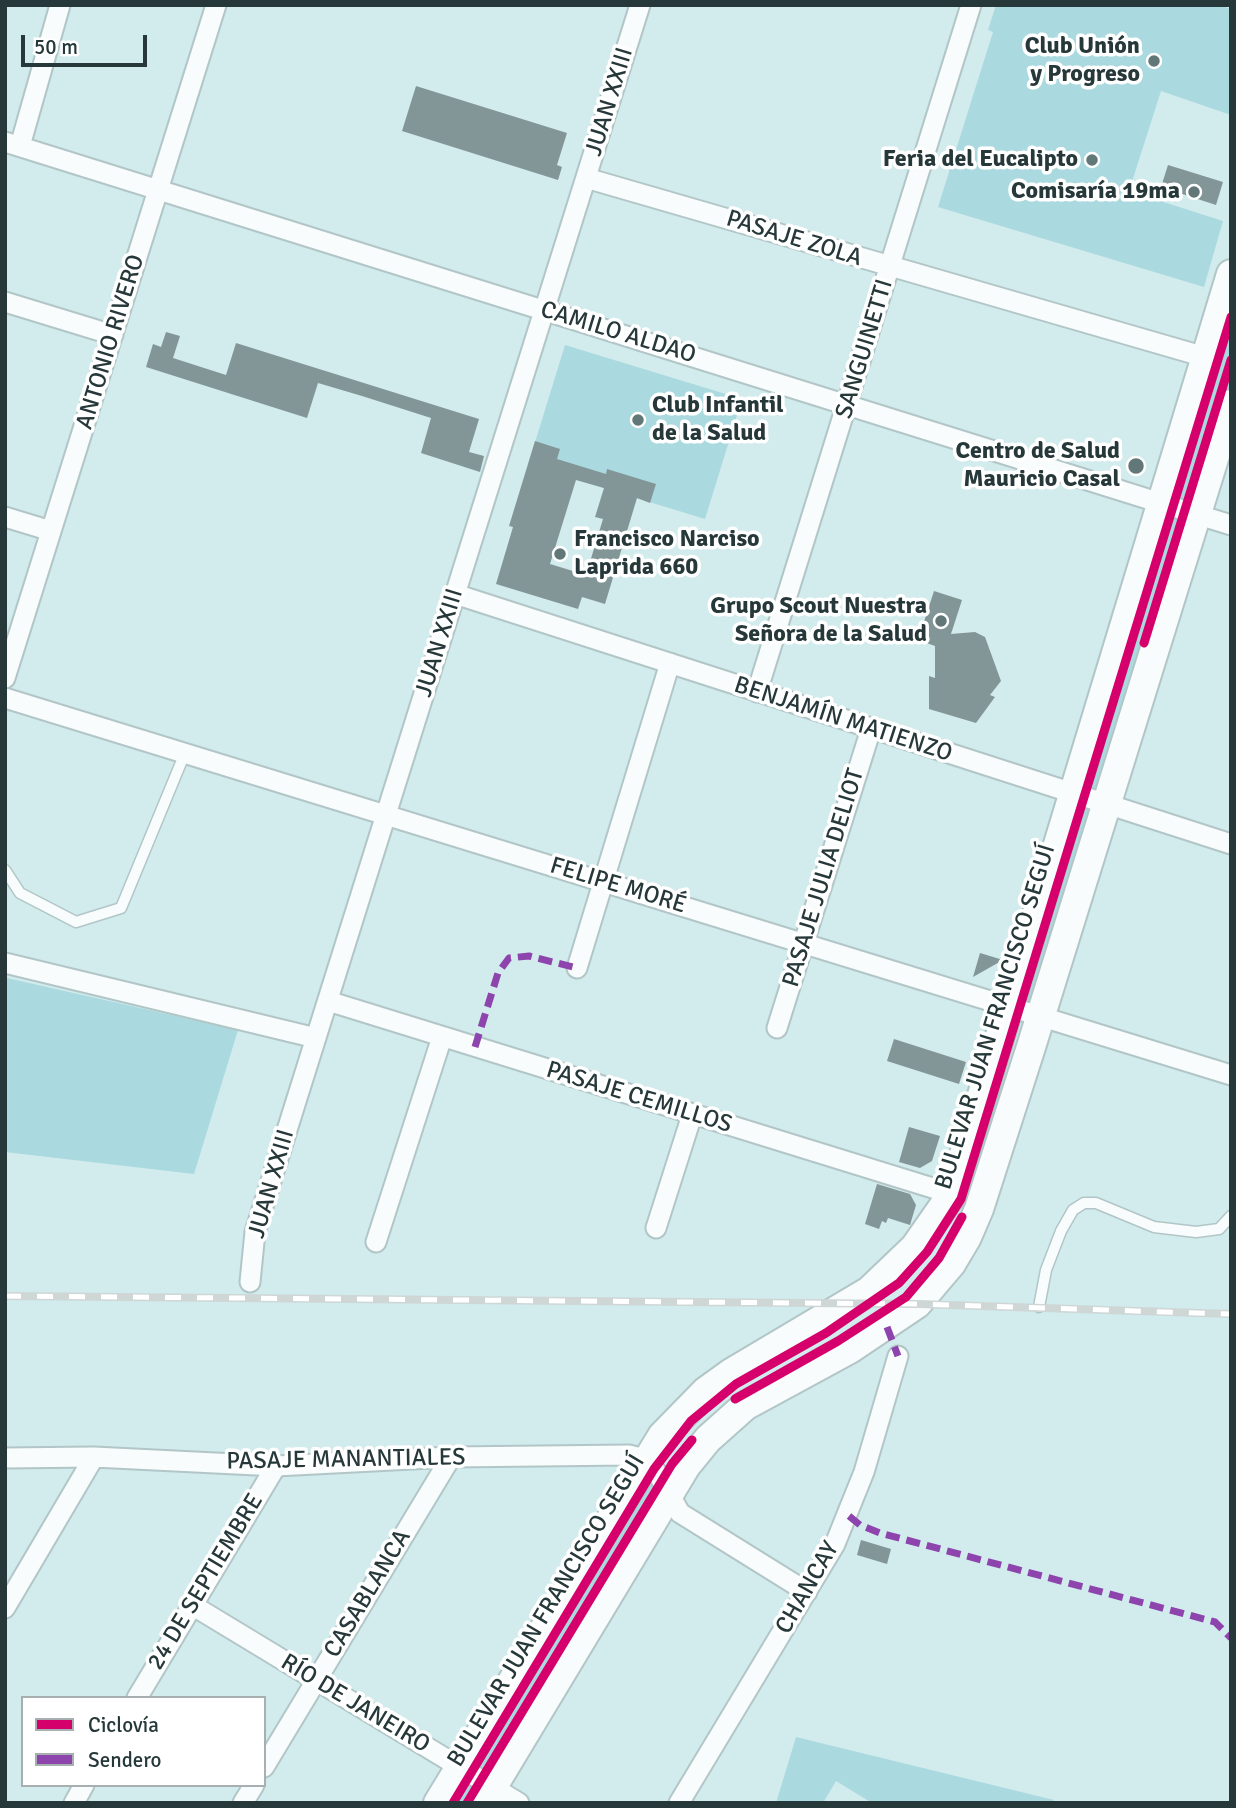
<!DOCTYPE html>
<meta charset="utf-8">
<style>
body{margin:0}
#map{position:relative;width:1236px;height:1808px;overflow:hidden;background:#d2ebed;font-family:Signika,sans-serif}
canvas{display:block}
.frame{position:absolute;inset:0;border:7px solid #263839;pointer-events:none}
.legend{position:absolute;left:21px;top:1696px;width:245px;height:91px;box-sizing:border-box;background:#fff;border:2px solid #a8afb0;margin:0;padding:9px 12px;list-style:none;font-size:21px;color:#263839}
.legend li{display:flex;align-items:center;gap:14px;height:35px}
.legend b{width:35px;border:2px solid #a8afb0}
.scale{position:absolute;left:21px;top:35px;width:126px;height:32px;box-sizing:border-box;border:4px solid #263839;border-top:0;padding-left:9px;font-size:21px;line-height:24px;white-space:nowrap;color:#263839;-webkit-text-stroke:5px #fff;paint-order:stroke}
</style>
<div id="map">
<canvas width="1236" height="1808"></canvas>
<div class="frame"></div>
<ul class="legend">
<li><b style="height:9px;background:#d6006c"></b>Ciclovía</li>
<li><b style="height:9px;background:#8e44ad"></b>Sendero</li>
</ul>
<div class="scale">50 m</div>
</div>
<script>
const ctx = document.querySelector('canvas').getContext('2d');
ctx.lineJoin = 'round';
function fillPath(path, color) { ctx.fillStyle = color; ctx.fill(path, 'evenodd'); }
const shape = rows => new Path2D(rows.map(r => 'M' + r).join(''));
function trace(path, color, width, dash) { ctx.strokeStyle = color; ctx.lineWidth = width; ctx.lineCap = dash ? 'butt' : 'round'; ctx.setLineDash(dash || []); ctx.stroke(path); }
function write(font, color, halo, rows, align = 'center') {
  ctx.font = font + ' Signika,sans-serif'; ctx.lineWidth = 7; ctx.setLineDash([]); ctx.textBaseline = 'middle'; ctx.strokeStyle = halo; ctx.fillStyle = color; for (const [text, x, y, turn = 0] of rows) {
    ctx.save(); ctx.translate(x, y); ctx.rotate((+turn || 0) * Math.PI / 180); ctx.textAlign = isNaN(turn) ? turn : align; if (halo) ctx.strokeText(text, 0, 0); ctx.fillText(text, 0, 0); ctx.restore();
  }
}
fillPath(shape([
 [996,5,1220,5,1231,9,1231,115,1161,91,1129,191,1223,221,1204,287,938,207,993,32,988,30],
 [1231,274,1231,404,1041,1016,1010,1006],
 [565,345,742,399,705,519,528,465],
 [7,978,238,1030,194,1174,5,1152],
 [645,1459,662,1480,483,1803,438,1803],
 [796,1737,1054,1800,1052,1803,872,1803,836,1781,823,1803,776,1803]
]), '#aadadf');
fillPath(shape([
 [416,86,567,133,557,165,562,167,558,180,402,131],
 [1168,165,1223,182,1216,205,1161,187],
 [166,332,180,336,173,358,226,375,236,343,479,419,469,452,484,456,480,472,421,453,431,418,362,396,318,383,307,418,146,367,153,344,161,347],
 [535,441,560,449,557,459,606,474,607,469,656,484,650,503,637,498,605,604,582,597,578,609,496,584,513,527,509,526],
 [576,480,604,488,595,517,603,519,586,575,550,564],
 [934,591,962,600,951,634,975,632,985,637,1001,681,990,695,995,697,976,723,929,709,929,676,935,678,935,646,918,640],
 [980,953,1003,960,973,977],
 [894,1039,966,1062,959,1084,887,1061],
 [909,1127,940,1136,932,1161,920,1168,899,1162],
 [877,1184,910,1194,916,1205,910,1225,888,1218,886,1223,882,1221,879,1229,865,1224],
 [861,1540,891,1549,887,1564,857,1555]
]), '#839697');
const lane = shape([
 [5,870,20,893,76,922,121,908,185,753],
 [1039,1307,1046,1270,1061,1231,1073,1210,1084,1203,1096,1203,1154,1227,1196,1232,1219,1229,1231,1216]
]);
const street = shape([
 [5,142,1231,525],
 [20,146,60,5],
 [586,178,1205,357],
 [5,302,113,335],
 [5,517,51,531],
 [455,594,1231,844],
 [5,678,216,5],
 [757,692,971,5],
 [5,698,1231,1075],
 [5,963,316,1038],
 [577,968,670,663],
 [328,1001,952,1194],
 [777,1028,871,729],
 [656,1228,692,1115],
 [376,1242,442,1037],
 [250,1282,255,1232,640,5],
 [5,1458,94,1457,276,1466,451,1457,629,1455,645,1459,658,1474,680,1513,807,1592],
 [192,1605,519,1803],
 [5,1608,94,1457],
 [137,1698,276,1466],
 [264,1767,451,1457],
 [74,1803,84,1785],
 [243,1803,254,1785],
 [679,1803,835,1544,864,1472,898,1356]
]);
const secondary = shape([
 [438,1803,662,1436,706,1391,731,1373,869,1291,915,1247,952,1194,1231,274],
 [483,1803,686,1466,708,1439,745,1406,850,1349,917,1304,951,1264,967,1237,979,1209,1031,1047,1231,404]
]);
trace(lane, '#b2c6c7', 13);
trace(street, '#b2c6c7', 23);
trace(secondary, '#b2c6c7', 32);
trace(lane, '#f8fcfc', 10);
trace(street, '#f8fcfc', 19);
trace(secondary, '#f8fcfc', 28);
const rail = shape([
 [5,1296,917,1304,1231,1314]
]);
trace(rail, '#cfd6d6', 8);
trace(rail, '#fff', 5, [16]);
trace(shape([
 [475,1047,498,973,509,958,529,956,577,968],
 [887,1327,898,1356],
 [849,1516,860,1525,880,1533,1215,1622,1231,1638]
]), '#8e44ad', 7, [14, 7]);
trace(shape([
 [1144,643,1231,360],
 [735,1399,838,1341,906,1297,939,1258,962,1217],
 [453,1803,654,1469,691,1421,736,1384,826,1333,899,1283,927,1252,961,1199,1231,317],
 [467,1803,672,1464,692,1440]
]), '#d6006c', 9);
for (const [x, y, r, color] of [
 [1154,61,7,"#627778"],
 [1092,160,7,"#627778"],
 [1194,192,7,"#627778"],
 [638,420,7,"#627778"],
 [1136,466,9,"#627778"],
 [560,554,7,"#627778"],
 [941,621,7,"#627778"]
]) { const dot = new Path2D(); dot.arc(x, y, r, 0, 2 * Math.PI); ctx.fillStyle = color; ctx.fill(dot); trace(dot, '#fff', 2.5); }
write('bold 24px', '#263839', '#fff', [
 ["Club Unión",1140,47],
 ["y Progreso",1140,75],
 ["Feria del Eucalipto",1078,160],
 ["Comisaría 19ma",1180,192],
 ["Club Infantil",652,406,"left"],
 ["de la Salud",652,434,"left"],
 ["Centro de Salud",1120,452],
 ["Mauricio Casal",1120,480],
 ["Francisco Narciso",574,540,"left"],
 ["Laprida 660",574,568,"left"],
 ["Grupo Scout Nuestra",927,607],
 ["Señora de la Salud",927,635]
], 'right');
write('24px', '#263839', '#fff', [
 ["JUAN XXIII",610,102,-73],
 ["PASAJE ZOLA",794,239,17],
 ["CAMILO ALDAO",618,333,17],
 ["ANTONIO RIVERO",111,342,-73],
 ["SANGUINETTI",865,349,-73],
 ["JUAN XXIII",440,643,-73],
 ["BENJAMÍN MATIENZO",843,720,18],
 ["PASAJE JULIA DELIOT",824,878,-73],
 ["FELIPE MORÉ",618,886,17],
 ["BULEVAR JUAN FRANCISCO SEGUÍ",996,1017,-73],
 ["PASAJE CEMILLOS",639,1098,17],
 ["JUAN XXIII",272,1184,-74],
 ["PASAJE MANANTIALES",346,1460,-1],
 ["24 DE SEPTIEMBRE",206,1582,-59],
 ["CHANCAY",808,1588,-60],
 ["CASABLANCA",368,1594,-59],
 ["BULEVAR JUAN FRANCISCO SEGUÍ",547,1611,-59],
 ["RÍO DE JANEIRO",355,1704,31]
]);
</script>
